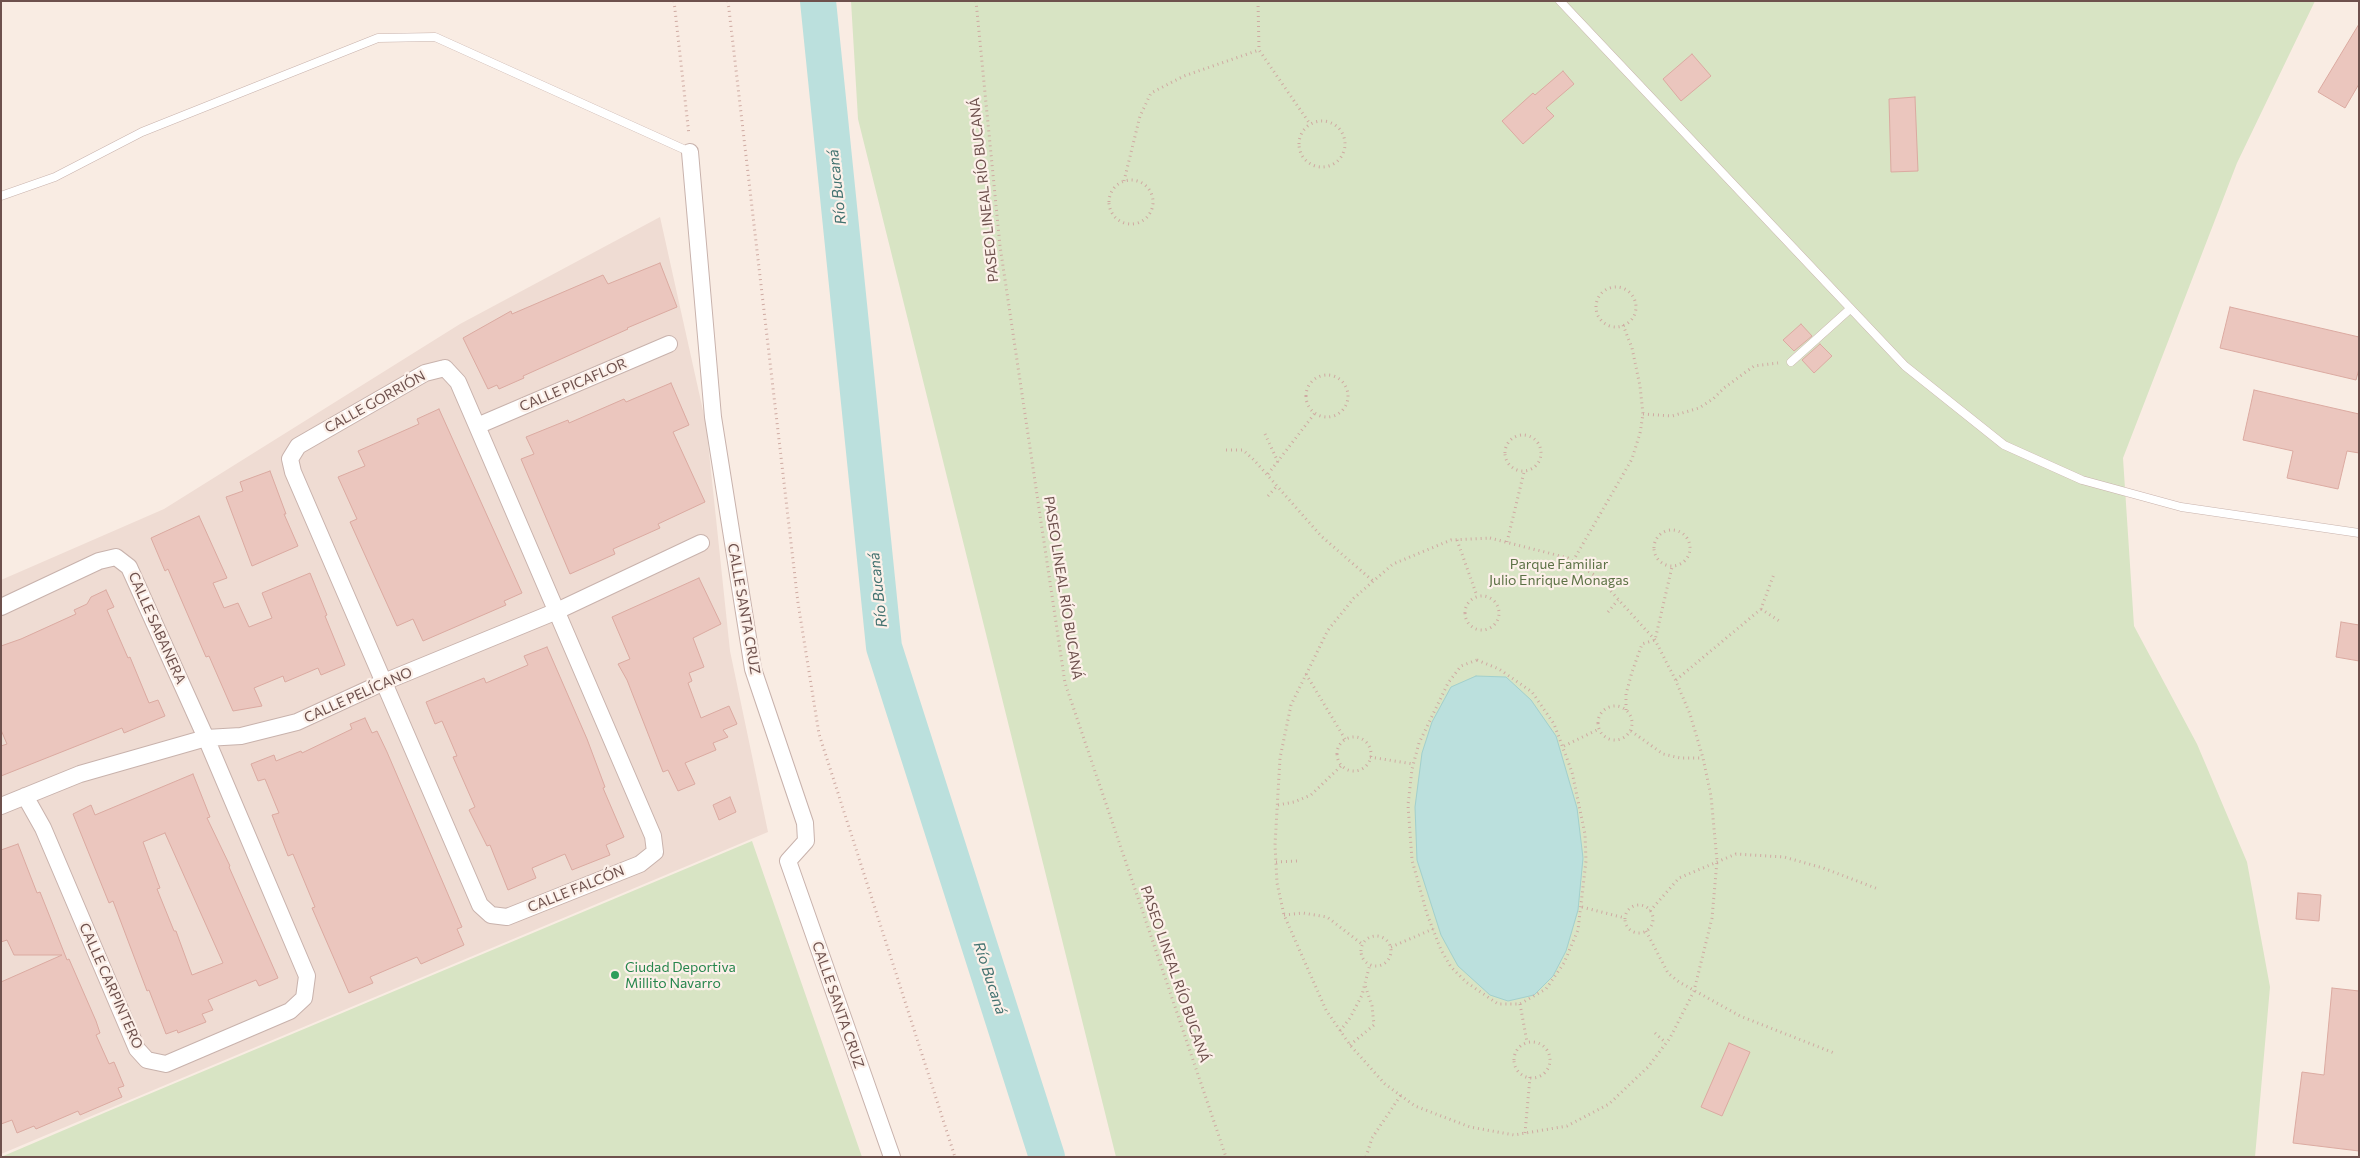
<!DOCTYPE html>
<meta charset="utf-8">
<style>
body{margin:0}
#map{position:relative;width:2360px;height:1158px;overflow:hidden;background:#f9ece3;font-family:Commissioner,sans-serif}
canvas{display:block}
.frame{position:absolute;inset:0;border:2px solid #6e514d;pointer-events:none}
</style>
<div id="map">
<canvas width="2360" height="1158"></canvas>
<div class="frame"></div>
</div>
<script>
const ctx = document.querySelector('canvas').getContext('2d');
ctx.lineJoin = 'round';
function fillPath(path, color) { ctx.fillStyle = color; ctx.fill(path, 'evenodd'); }
const shape = rows => new Path2D(rows.map(r => 'M' + r).join(''));
function trace(path, color, width, dash) { ctx.strokeStyle = color; ctx.lineWidth = width; ctx.lineCap = dash ? 'butt' : 'round'; ctx.setLineDash(dash || []); ctx.stroke(path); }
function write(font, color, halo, rows, align = 'center') {
  ctx.font = font + ' Commissioner,sans-serif'; ctx.lineWidth = 4.5; ctx.setLineDash([]); ctx.textBaseline = 'middle'; ctx.strokeStyle = halo; ctx.fillStyle = color; for (const [text, x, y, turn = 0] of rows) {
    ctx.save(); ctx.translate(x, y); ctx.rotate((+turn || 0) * Math.PI / 180); ctx.textAlign = isNaN(turn) ? turn : align; if (halo) ctx.strokeText(text, 0, 0); ctx.fillText(text, 0, 0); ctx.restore();
  }
}
fillPath(shape([
 [660,217,706,424,730,651,768,832,1,1154,1,580,164,509,460,324]
]), '#efdcd3');
fillPath(shape([
 [851,1,2315,1,2237,163,2123,458,2134,626,2197,744,2247,862,2270,987,2255,1157,1116,1157,858,119],
 [752,841,862,1157,1,1157,111,1110]
]), '#d8e4c4');
const water = shape([
 [1476,676,1506,677,1531,700,1556,736,1577,808,1583,858,1578,910,1566,951,1553,976,1534,995,1508,1001,1490,995,1458,966,1441,935,1417,860,1415,807,1422,753,1432,722,1451,687,1476,676]
]);
fillPath(water, '#bbe0dd');
trace(water, '#a2d0cd', 1);
trace(shape([
 [818,1,884,647,1047,1157]
]), '#bbe0dd', 36);
const building = shape([
 [2359,24,2359,84,2345,108,2318,92,2359,24],
 [1692,54,1711,76,1681,101,1663,79,1692,54],
 [1563,71,1574,84,1546,108,1554,116,1523,144,1502,121,1533,93,1535,95,1563,71],
 [1915,97,1918,171,1891,172,1889,99,1915,97],
 [660,263,677,307,627,328,628,329,523,376,524,378,499,389,497,385,488,389,463,338,511,311,512,314,603,275,608,284,660,263],
 [2230,307,2359,337,2359,369,2356,380,2220,348,2230,307],
 [1801,324,1812,336,1794,351,1783,340,1801,324],
 [1820,344,1832,356,1814,373,1802,360,1820,344],
 [671,383,689,425,673,432,705,502,658,524,660,528,613,549,615,554,570,574,521,459,534,454,526,437,568,420,569,423,624,399,626,402,671,383],
 [2254,390,2359,414,2359,453,2347,451,2338,489,2287,478,2293,451,2243,440,2254,390],
 [439,409,522,593,504,601,506,605,423,641,413,619,397,626,350,522,357,519,338,477,365,466,358,451,419,424,417,419,439,409],
 [270,471,286,514,284,514,298,546,252,566,226,497,243,491,240,482,270,471],
 [199,516,227,578,213,583,224,608,238,603,249,627,272,618,262,593,310,573,327,615,325,616,345,665,321,675,318,668,285,682,283,676,254,688,262,706,233,711,209,656,206,657,168,569,165,571,151,538,199,516],
 [699,578,721,624,693,638,704,667,689,673,692,681,688,683,701,718,729,706,737,724,723,730,728,737,713,743,716,750,685,763,695,784,678,791,668,770,663,772,627,680,618,664,630,659,612,617,699,578],
 [106,590,114,607,107,610,128,658,130,657,149,703,158,700,165,716,124,733,122,728,1,776,1,746,7,744,1,730,1,646,21,639,76,614,74,610,87,604,91,597,106,590],
 [2341,622,2359,625,2359,661,2336,657,2341,622],
 [547,647,587,739,605,787,603,788,624,837,606,845,610,855,572,870,565,854,532,868,536,878,508,890,490,845,487,846,469,810,475,807,453,757,457,756,442,721,435,724,426,702,484,678,486,683,528,665,524,656,547,647],
 [365,718,372,733,377,731,387,752,462,927,457,929,464,945,421,964,417,957,370,977,373,983,349,993,312,908,315,907,293,854,288,856,272,815,279,813,265,779,258,781,251,764,274,755,276,761,301,751,302,753,352,729,350,724,365,718],
 [193,774,210,817,207,818,230,866,229,867,278,978,259,986,256,980,208,1000,213,1010,202,1014,206,1022,178,1033,177,1030,166,1034,149,990,147,991,113,901,109,903,73,814,91,805,95,815,193,774],
 [165,833,223,963,192,975,176,931,174,931,157,889,160,888,143,842,165,833],
 [730,797,736,812,719,820,713,805,730,797],
 [18,844,37,893,40,892,67,960,69,959,96,1021,100,1033,96,1035,109,1064,114,1062,124,1086,118,1088,122,1097,80,1115,78,1111,36,1129,34,1126,17,1133,12,1120,1,1124,1,982,62,955,14,955,7,940,1,942,1,850,18,844],
 [2298,893,2321,895,2319,921,2296,919,2298,893],
 [2332,988,2359,991,2359,1151,2293,1143,2302,1072,2324,1075,2332,988],
 [1729,1043,1750,1052,1722,1116,1701,1107,1729,1043]
]);
fillPath(building, '#ebc6be');
trace(building, '#dbaaa1', 1);
const service = shape([
 [1560,1,1905,366,2004,445,2082,480,2181,507,2359,533],
 [1,196,55,177,142,132,378,38,435,37,690,152],
 [1791,362,1850,309]
]);
const minor = shape([
 [690,152,713,417,753,669,805,823,806,841,788,861,892,1157],
 [445,368,458,382,477,426,653,836,655,852,640,864,507,917,491,915,480,905,293,472,290,459,298,446,425,373,445,368],
 [477,426,669,344],
 [1,607,99,561,116,557,129,567,206,738,307,976,304,998,290,1011,166,1064,147,1060,137,1049,43,828,25,796],
 [1,806,80,774,206,738,241,736,297,722,384,682,557,611,701,543]
]);
trace(service, '#c8b2ac', 9);
trace(minor, '#c8b2ac', 18);
trace(shape([
 [674,1,689,135],
 [728,1,798,603,819,734,955,1157],
 [976,1,1000,246,1065,683,1226,1157],
 [1258,1,1259,50,1310,124],
 '1299 144a23 23 0 1 1 46 0a23 23 0 1 1-46 0Z',
 '1109 202a22 22 0 1 1 44 0a22 22 0 1 1-44 0Z',
 [1124,181,1140,116,1151,93,1184,76,1259,50],
 '1596 307a20 20 0 1 1 40 0a20 20 0 1 1-40 0Z',
 '1306 396a21 21 0 1 1 42 0a21 21 0 1 1-42 0Z',
 [1643,414,1672,416,1699,408,1713,399,1724,388,1754,366,1778,363],
 [1265,434,1278,462],
 '1505 453a18 18 0 1 1 36 0a18 18 0 1 1-36 0Z',
 [1226,450,1243,450,1254,460,1321,536,1373,581],
 [1268,474,1315,413],
 [1268,496,1278,485],
 '1654 548a18 18 0 1 1 36 0a18 18 0 1 1-36 0Z',
 [1490,538,1568,558,1599,578,1655,640,1675,679,1690,714,1703,758,1711,796,1717,861,1712,918,1694,991,1670,1038,1648,1067,1609,1104,1567,1126,1514,1135,1470,1127,1415,1106,1385,1084,1350,1045,1326,1010,1284,915,1277,883,1275,845,1280,758,1291,705,1328,630,1354,598,1393,564,1451,540,1490,538],
 [1457,540,1477,596],
 [1507,542,1524,472],
 [1573,561,1632,459,1640,433,1643,414,1640,386,1632,348,1623,325],
 '1465 613a17 17 0 1 1 34 0a17 17 0 1 1-34 0Z',
 [1761,609,1781,622],
 [1608,612,1618,600],
 [1477,660,1499,669,1532,692,1554,724,1572,772,1585,834,1586,861,1578,930,1564,963,1546,989,1520,1004,1498,1004,1466,982,1451,967,1441,950,1427,914,1412,860,1408,805,1412,769,1419,743,1448,683,1461,666,1477,660],
 [1306,674,1345,739],
 [1676,680,1761,609,1774,574],
 '1598 723a17 17 0 1 1 34 0a17 17 0 1 1-34 0Z',
 [1626,710,1626,694,1632,672,1642,644,1655,640,1672,567],
 [1631,731,1663,754,1680,758,1703,758],
 '1337 754a17 17 0 1 1 34 0a17 17 0 1 1-34 0Z',
 [1564,746,1599,729],
 [1370,757,1413,764],
 [1278,805,1294,802,1311,795,1341,766],
 [1276,862,1298,861],
 '1625 919a14 14 0 1 1 28 0a14 14 0 1 1-28 0Z',
 [1582,907,1625,918],
 [1650,911,1679,878,1736,854,1784,857,1823,868,1878,889],
 [1284,915,1303,913,1327,917,1362,944],
 [1646,931,1668,973,1679,982,1740,1016,1834,1053],
 '1361 951a15 15 0 1 1 30 0a15 15 0 1 1-30 0Z',
 [1391,947,1433,929],
 [1520,1004,1527,1042],
 [1340,1031,1350,1018,1362,995,1370,964],
 [1655,1033,1666,1043],
 '1514 1060a18 18 0 1 1 36 0a18 18 0 1 1-36 0Z',
 [1350,1045,1374,1025,1372,1006,1365,985],
 [1525,1133,1530,1077],
 [1366,1157,1372,1138,1401,1095]
]), '#cfaaa2', 3, [1, 4]);
trace(service, '#fff', 8);
trace(minor, '#fff', 16);
for (const [x, y, r, color] of [
 [615,975,5,"#2e9e5b"]
]) { const dot = new Path2D(); dot.arc(x, y, r, 0, 2 * Math.PI); ctx.fillStyle = color; ctx.fill(dot); trace(dot, '#fcf0e9', 2); }
write('14px', '#6e514d', '#fcf0e9', [
 ["PASEO LINEAL RÍO BUCANÁ",984,190,-96],
 ["CALLE PICAFLOR",573,385,-23],
 ["CALLE GORRIÓN",375,402,-29],
 ["PASEO LINEAL RÍO BUCANÁ",1063,588,81],
 ["CALLE SANTA CRUZ",744,609,80],
 ["CALLE SABANERA",157,628,66],
 ["CALLE PELÍCANO",358,695,-24],
 ["CALLE FALCÓN",576,889,-22],
 ["PASEO LINEAL RÍO BUCANÁ",1175,974,71],
 ["CALLE CARPINTERO",111,986,66],
 ["CALLE SANTA CRUZ",838,1005,71]
]);
write('14px', '#5d7246', '#fcf0e9', [
 ["Parque Familiar",1559,564],
 ["Julio Enrique Monagas",1559,580]
]);
write('14px', '#27864d', '#fcf0e9', [
 ["Ciudad Deportiva",625,967],
 ["Millito Navarro",625,983]
], 'left');
write('italic 15px', '#427270', '#fcf0e9', [
 ["Río Bucaná",837,187,-96],
 ["Río Bucaná",878,590,-96],
 ["Río Bucaná",990,978,72]
]);
</script>
